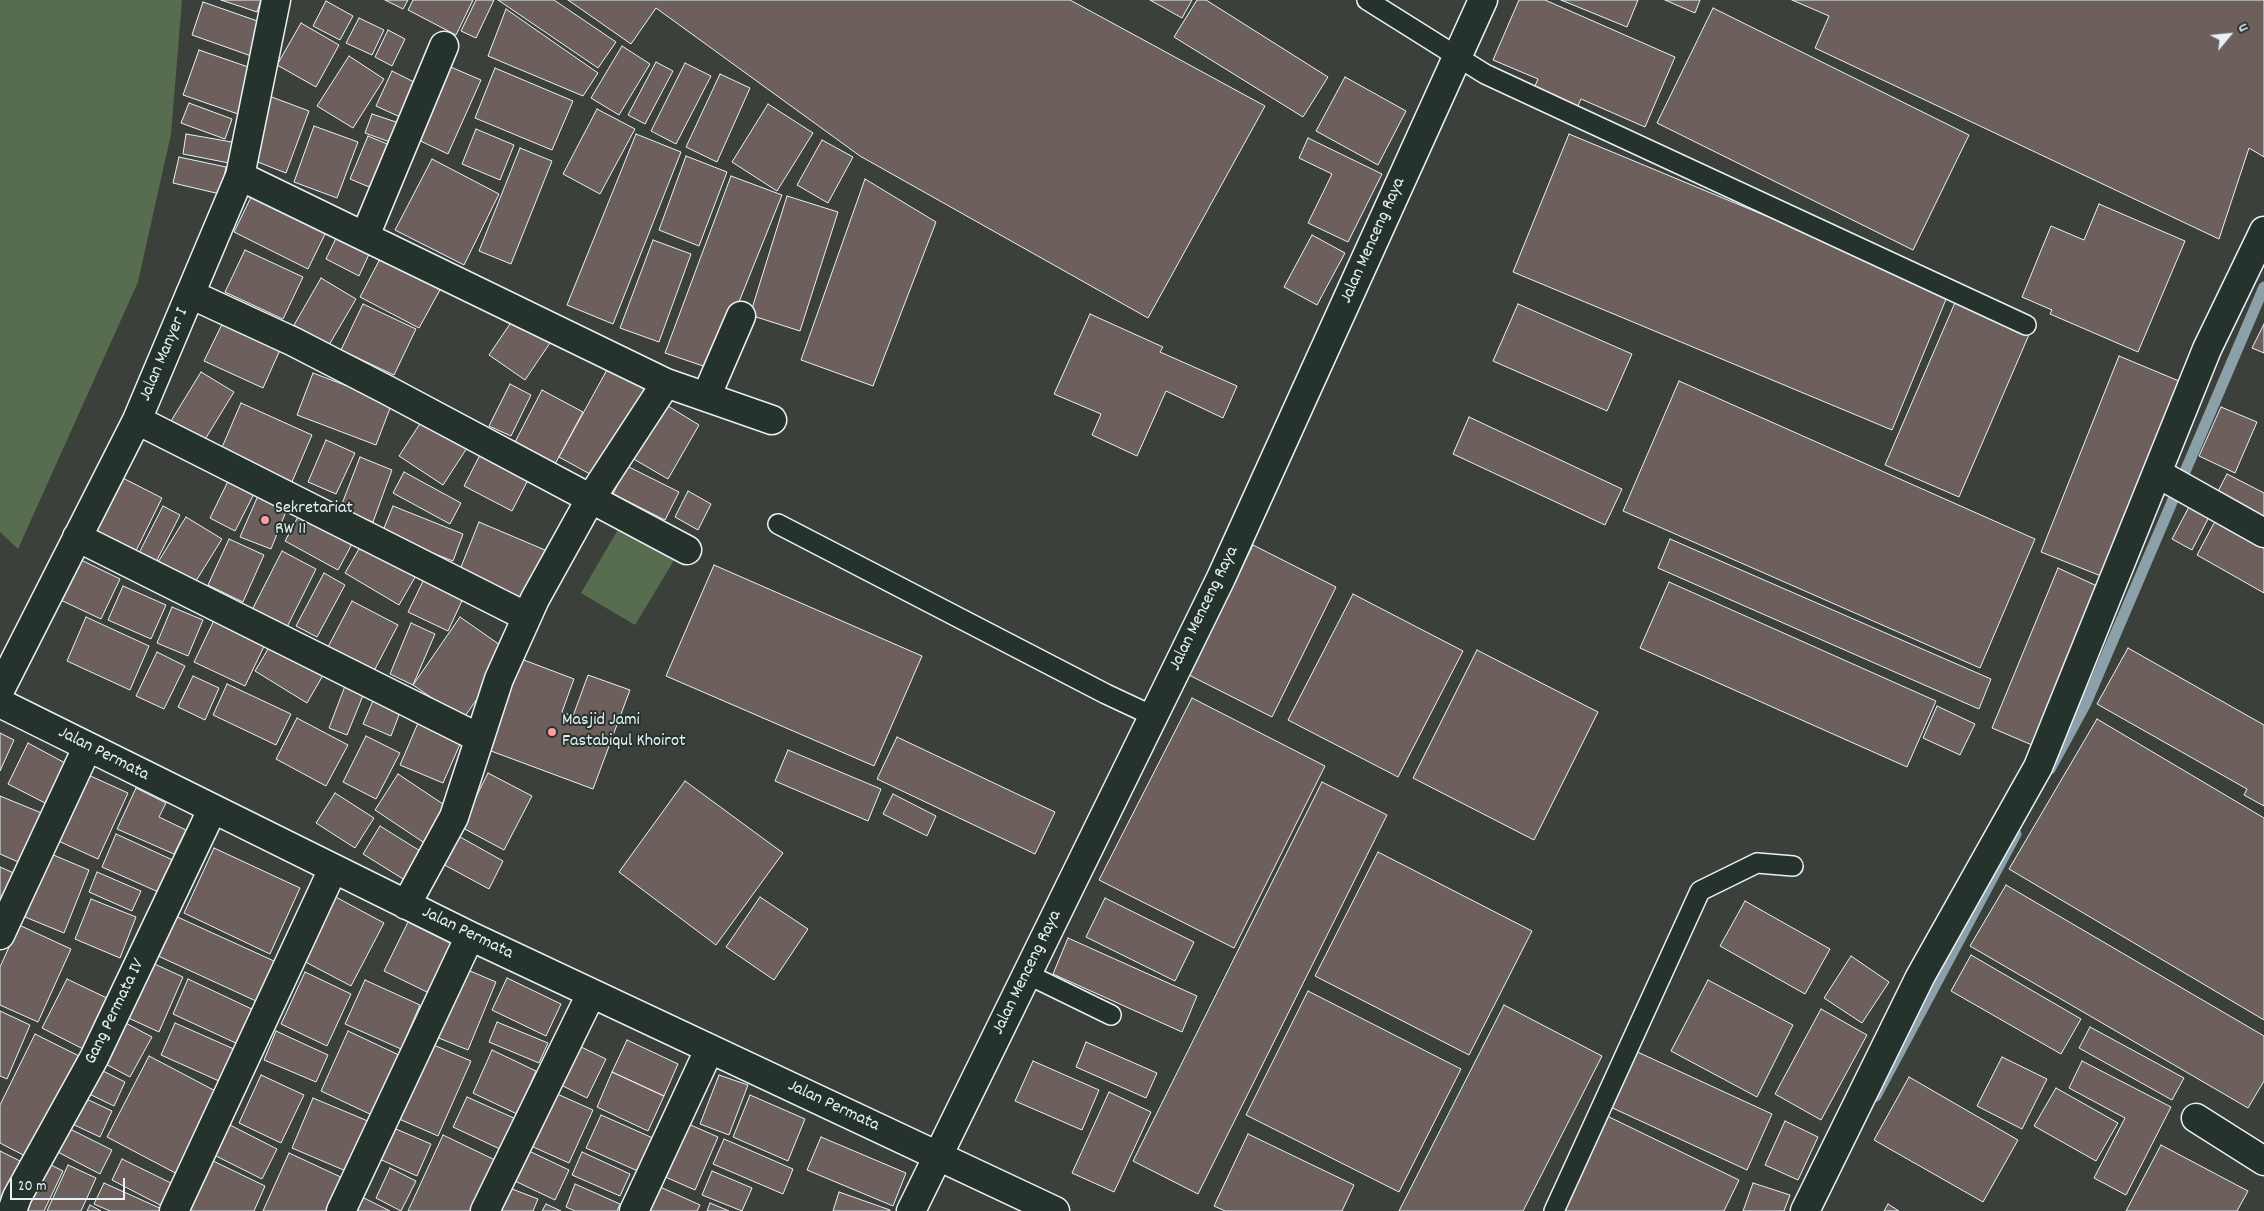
<!DOCTYPE html>
<style>
body{margin:0}
#map{position:relative;width:2264px;height:1211px;overflow:hidden;background:#3b403b;font-family:Dekko,sans-serif}
canvas{display:block}
.north{position:absolute;left:2204px;top:10px;width:50px;height:50px;-webkit-text-stroke:4px #26332d;paint-order:stroke;rotate:62deg;font-size:14px;font-weight:700;line-height:20px;text-align:center;color:#e8f1f8}
.north::after{content:'';display:block;margin:auto;width:18px;height:22px;background:#e8f1f8;clip-path:polygon(50% 0,100% 100%,50% 72%,0 100%)}
.scale{position:absolute;left:10px;top:1178px;width:115px;height:22px;box-sizing:border-box;border:2px solid #e8f1f8;border-top:0;padding-left:6px;font-size:15px;line-height:18px;white-space:nowrap;color:#e8f1f8;-webkit-text-stroke:4px #26332d;paint-order:stroke}
</style>
<div id="map">
<canvas width="2264" height="1211"></canvas>
<div class="north">U</div>
<div class="scale">20 m</div>
</div>
<script>
const ctx = document.querySelector('canvas').getContext('2d');
ctx.lineJoin = 'round';
function fillPath(path, color) { ctx.fillStyle = color; ctx.fill(path, 'evenodd'); }
const shape = rows => new Path2D(rows.map(r => 'M' + r).join(''));
function trace(path, color, width, dash) { ctx.strokeStyle = color; ctx.lineWidth = width; ctx.lineCap = dash ? 'butt' : 'round'; ctx.setLineDash(dash || []); ctx.stroke(path); }
function write(font, color, halo, rows, align = 'center') {
  ctx.font = font + ' Dekko,sans-serif'; ctx.lineWidth = 4; ctx.setLineDash([]); ctx.textBaseline = 'middle'; ctx.strokeStyle = halo; ctx.fillStyle = color; for (const [text, x, y, turn = 0] of rows) {
    ctx.save(); ctx.translate(x, y); ctx.rotate((+turn || 0) * Math.PI / 180); ctx.textAlign = isNaN(turn) ? turn : align; if (halo) ctx.strokeText(text, 0, 0); ctx.fillText(text, 0, 0); ctx.restore();
  }
}
fillPath(shape([
 [0,0,182,0,171,134,138,282,18,549,0,532],
 [624,519,679,552,635,625,581,593]
]), '#586c50');
trace(shape([
 [2050,769,2086,703,2264,287],
 [1876,1096,2016,834]
]), '#8ca0a9', 11);
const building = shape([
 [221,0,261,0,257,12,221,0],
 [385,0,408,0,403,9,385,0],
 [413,0,473,0,456,35,408,10,413,0],
 [476,0,494,0,476,38,461,31,476,0],
 [498,0,554,0,616,42,598,68,498,0],
 [568,0,1070,0,1265,106,1148,318,860,156,656,8,631,44,568,0],
 [1150,0,1192,0,1182,18,1150,0],
 [1197,0,1206,0,1328,77,1303,117,1174,37,1197,0],
 [1519,0,1545,0,1675,57,1645,127,1581,99,1574,114,1531,95,1538,79,1493,60,1519,0],
 [1561,0,1638,0,1627,27,1561,0],
 [1665,0,1700,0,1695,13,1665,0],
 [1792,0,2264,0,2264,157,2249,148,2219,239,1815,48,1829,16,1792,0],
 [326,1,353,16,340,40,313,26,326,1],
 [203,2,266,24,254,57,192,35,203,2],
 [1713,8,1969,135,1913,250,1657,123,1713,8],
 [506,9,598,73,583,96,488,56,506,9],
 [359,18,384,30,372,55,346,43,359,18],
 [301,23,339,45,316,87,277,65,301,23],
 [388,30,405,39,392,66,375,57,388,30],
 [622,46,650,64,619,115,591,98,622,46],
 [199,50,254,69,238,114,183,95,199,50],
 [349,56,384,79,353,128,317,106,349,56],
 [656,62,673,71,645,124,628,115,656,62],
 [685,63,711,76,676,144,651,131,685,63],
 [446,65,481,80,448,154,414,138,446,65],
 [495,68,573,101,552,150,475,118,495,68],
 [392,71,416,83,400,117,376,106,392,71],
 [720,74,750,88,717,162,686,147,720,74],
 [1345,77,1406,111,1378,165,1316,131,1345,77],
 [269,96,309,111,286,173,245,157,269,96],
 [189,103,232,119,225,139,181,123,189,103],
 [768,104,813,133,777,191,732,162,768,104],
 [597,109,635,129,600,194,563,174,597,109],
 [372,114,408,126,401,146,365,133,372,114],
 [314,126,358,142,337,198,294,182,314,126],
 [476,129,514,145,500,180,462,164,476,129],
 [186,134,232,142,229,163,183,154,186,134],
 [636,134,681,152,613,324,567,305,636,134],
 [1569,134,1949,292,1892,430,1513,272,1569,134],
 [368,136,392,146,374,189,350,179,368,136],
 [1308,138,1382,174,1348,242,1308,223,1332,174,1299,158,1308,138],
 [822,140,853,157,828,203,797,185,822,140],
 [520,148,552,161,511,264,479,251,520,148],
 [686,156,727,172,699,246,659,230,686,156],
 [179,157,226,167,220,194,173,183,179,157],
 [432,159,499,194,464,265,395,230,432,159],
 [731,176,782,195,712,369,665,353,731,176],
 [865,179,936,222,873,386,801,360,865,179],
 [254,191,328,228,308,269,234,232,254,191],
 [787,196,838,212,800,331,750,315,787,196],
 [2099,204,2185,241,2138,352,2050,314,2052,310,2022,297,2051,226,2084,240,2099,204],
 [338,234,371,250,359,276,326,259,338,234],
 [1312,235,1345,253,1317,305,1284,287,1312,235],
 [653,240,691,254,659,342,620,328,653,240],
 [245,250,303,277,283,319,225,292,245,250],
 [381,257,441,288,419,328,360,297,381,257],
 [321,278,356,299,329,345,294,325,321,278],
 [1957,298,2031,330,1959,497,1885,465,1957,298],
 [363,304,416,329,394,375,341,350,363,304],
 [1518,304,1632,354,1607,411,1493,361,1518,304],
 [227,314,284,341,263,388,204,361,227,314],
 [1090,314,1163,347,1160,352,1237,386,1223,418,1166,391,1137,456,1092,435,1101,414,1054,394,1090,314],
 [514,318,550,343,525,380,489,355,514,318],
 [2264,324,2264,353,2252,348,2264,324],
 [2119,356,2179,381,2101,576,2041,552,2119,356],
 [608,368,649,392,599,479,559,457,608,368],
 [201,372,234,392,204,441,171,421,201,372],
 [313,373,392,403,376,445,297,415,313,373],
 [1679,381,2035,539,1980,668,1623,511,1679,381],
 [510,384,531,395,511,436,489,426,510,384],
 [542,390,583,412,555,464,515,442,542,390],
 [241,403,312,435,291,484,220,452,241,403],
 [663,403,699,425,668,479,632,458,663,403],
 [2221,407,2257,422,2235,473,2199,456,2221,407],
 [1469,417,1622,489,1605,525,1453,454,1469,417],
 [423,419,467,448,443,485,399,456,423,419],
 [326,440,355,453,336,494,308,482,326,440],
 [481,453,529,478,512,511,464,486,481,453],
 [360,457,392,470,373,522,340,509,360,457],
 [627,466,679,492,665,520,613,494,627,466],
 [404,472,461,503,450,524,393,493,404,472],
 [113,473,162,498,134,555,85,529,113,473],
 [232,473,258,486,235,531,210,518,232,473],
 [2227,474,2264,493,2264,524,2214,499,2227,474],
 [260,491,289,504,271,549,240,537,260,491],
 [688,491,711,504,698,530,675,517,688,491],
 [2190,505,2210,515,2192,550,2172,539,2190,505],
 [163,506,180,515,156,562,139,553,163,506],
 [393,506,463,534,453,561,382,533,393,506],
 [2220,512,2264,537,2264,593,2197,555,2220,512],
 [299,515,352,544,338,570,285,541,299,515],
 [186,517,222,539,191,589,155,567,186,517],
 [479,522,545,550,525,599,459,572,479,522],
 [229,539,264,555,243,602,208,585,229,539],
 [1670,539,1991,679,1979,709,1658,568,1670,539],
 [363,542,417,574,399,605,345,573,363,542],
 [1253,545,1336,587,1272,717,1189,675,1253,545],
 [282,551,316,569,286,629,251,612,282,551],
 [71,555,120,579,101,619,52,596,71,555],
 [714,565,922,656,874,766,666,676,714,565],
 [2058,568,2097,586,2032,745,1992,728,2058,568],
 [324,573,345,585,317,637,296,626,324,573],
 [427,573,466,592,448,631,408,612,427,573],
 [1669,582,1936,701,1907,767,1640,648,1669,582],
 [123,586,166,605,151,639,108,620,123,586],
 [1353,594,1463,651,1398,777,1288,720,1353,594],
 [352,601,398,625,374,671,328,647,352,601],
 [172,607,203,620,188,656,157,643,172,607],
 [217,614,268,638,245,686,194,662,217,614],
 [86,617,149,646,130,690,67,661,86,617],
 [460,617,510,652,463,719,413,685,460,617],
 [411,623,435,634,413,685,390,674,411,623],
 [274,639,326,670,307,703,255,671,274,639],
 [2128,648,2264,725,2264,806,2244,795,2247,789,2097,704,2128,648],
 [1477,650,1598,712,1534,840,1413,778,1477,650],
 [157,652,185,666,164,709,136,696,157,652],
 [516,657,574,679,562,712,573,716,588,675,630,690,593,789,483,748,516,657],
 [193,676,219,688,205,720,178,707,193,676],
 [227,684,291,714,276,745,213,715,227,684],
 [345,686,364,693,347,735,329,728,345,686],
 [375,696,402,707,391,736,363,724,375,696],
 [1192,698,1325,766,1234,948,1099,880,1192,698],
 [1937,706,1975,724,1960,755,1923,738,1937,706],
 [421,716,464,735,443,783,400,765,421,716],
 [297,718,348,745,326,786,276,759,297,718],
 [2097,719,2264,818,2264,1020,2009,869,2097,719],
 [0,733,14,740,0,771,0,733],
 [366,736,400,753,376,799,343,782,366,736],
 [897,737,1055,812,1035,854,877,779,897,737],
 [28,743,67,764,47,804,8,784,28,743],
 [788,750,881,789,868,821,775,781,788,750],
 [84,773,128,793,98,859,54,839,84,773],
 [488,773,532,796,504,850,461,827,488,773],
 [398,774,449,808,426,844,375,810,398,774],
 [685,781,783,853,716,945,619,872,685,781],
 [1322,782,1387,815,1198,1194,1133,1161,1322,782],
 [136,788,166,803,159,817,186,830,174,854,117,829,136,788],
 [335,793,374,818,355,848,316,823,335,793],
 [893,794,936,816,927,836,883,814,893,794],
 [0,796,44,814,23,864,0,854,0,796],
 [380,826,425,854,408,882,363,854,380,826],
 [453,833,503,861,489,889,437,861,453,833],
 [116,834,177,862,163,894,102,867,116,834],
 [214,848,300,888,270,954,184,913,214,848],
 [1378,852,1532,931,1469,1055,1315,976,1378,852],
 [51,854,89,870,64,933,25,917,51,854],
 [0,867,16,874,0,911,0,867],
 [97,872,141,891,132,911,89,892,97,872],
 [2006,885,2264,1036,2264,1081,2248,1108,1970,946,2006,885],
 [332,895,384,923,351,986,298,958,332,895],
 [760,897,808,929,774,980,726,947,760,897],
 [1105,898,1194,942,1175,981,1086,937,1105,898],
 [91,899,136,917,120,958,75,939,91,899],
 [1745,901,1830,949,1805,994,1720,946,1745,901],
 [173,915,274,961,256,1001,156,955,173,915],
 [408,922,454,945,431,994,384,971,408,922],
 [19,925,71,949,38,1022,0,1005,0,967,19,925],
 [1068,938,1197,996,1182,1032,1053,974,1068,938],
 [1971,955,2081,1019,2061,1054,1951,991,1971,955],
 [1851,956,1889,982,1862,1023,1824,998,1851,956],
 [148,961,183,977,159,1032,124,1016,148,961],
 [463,968,496,982,468,1050,434,1036,463,968],
 [305,972,351,994,327,1046,281,1024,305,972],
 [507,978,561,1004,546,1036,492,1010,507,978],
 [67,979,111,1000,87,1051,42,1028,67,979],
 [188,979,256,1011,240,1045,173,1014,188,979],
 [365,980,420,1005,401,1049,345,1024,365,980],
 [1708,980,1793,1025,1757,1097,1671,1051,1708,980],
 [1308,991,1461,1069,1399,1192,1246,1115,1308,991],
 [1504,1005,1602,1056,1523,1211,1399,1211,1504,1005],
 [1821,1009,1867,1035,1821,1120,1775,1094,1821,1009],
 [0,1011,30,1025,7,1079,0,1076,0,1011],
 [120,1020,152,1037,130,1077,98,1060,120,1020],
 [497,1022,548,1043,539,1063,489,1042,497,1022],
 [175,1023,243,1053,228,1085,161,1055,175,1023],
 [2090,1027,2184,1078,2172,1100,2079,1048,2090,1027],
 [276,1031,328,1055,316,1082,264,1060,276,1031],
 [348,1031,401,1056,374,1116,321,1091,348,1031],
 [35,1034,83,1058,31,1159,0,1143,0,1105,35,1034],
 [627,1040,678,1064,664,1096,612,1072,627,1040],
 [1086,1042,1157,1073,1146,1098,1076,1067,1086,1042],
 [429,1043,471,1061,438,1136,397,1118,429,1043],
 [575,1044,606,1059,587,1098,557,1083,575,1044],
 [1631,1049,1772,1114,1747,1170,1606,1105,1631,1049],
 [492,1050,536,1071,517,1114,473,1093,492,1050],
 [149,1056,225,1096,183,1177,107,1137,149,1056],
 [2002,1057,2047,1079,2022,1129,1977,1106,2002,1057],
 [1033,1061,1099,1090,1082,1130,1015,1101,1033,1061],
 [2082,1061,2171,1107,2126,1195,2094,1178,2125,1118,2069,1088,2082,1061],
 [95,1067,125,1082,114,1106,83,1091,95,1067],
 [612,1072,664,1096,648,1131,597,1107,612,1072],
 [261,1075,304,1095,281,1143,239,1123,261,1075],
 [719,1075,748,1085,729,1135,700,1124,719,1075],
 [1909,1077,2018,1140,1983,1202,1874,1140,1909,1077],
 [2056,1088,2118,1123,2096,1161,2034,1126,2056,1088],
 [1109,1092,1151,1112,1114,1192,1072,1173,1109,1092],
 [555,1093,593,1110,569,1163,531,1146,555,1093],
 [78,1095,112,1111,100,1137,66,1121,78,1095],
 [750,1095,805,1119,788,1161,733,1137,750,1095],
 [467,1097,516,1119,502,1150,453,1127,467,1097],
 [313,1098,375,1124,353,1174,292,1148,313,1098],
 [1603,1114,1739,1180,1724,1211,1557,1211,1603,1114],
 [601,1115,655,1139,640,1172,586,1148,601,1115],
 [1785,1121,1818,1137,1798,1180,1765,1165,1785,1121],
 [686,1123,718,1137,695,1190,663,1176,686,1123],
 [230,1125,277,1149,262,1179,214,1155,230,1125],
 [64,1126,112,1150,100,1174,52,1149,64,1126],
 [389,1126,431,1144,417,1176,375,1157,389,1126],
 [1248,1134,1354,1185,1342,1211,1225,1211,1214,1206,1248,1134],
 [443,1135,495,1160,472,1211,408,1211,443,1135],
 [821,1137,906,1173,893,1206,807,1170,821,1137],
 [724,1139,793,1169,783,1194,713,1164,724,1139],
 [2161,1145,2248,1191,2237,1211,2126,1211,2161,1145],
 [0,1151,24,1163,3,1205,0,1203,0,1151],
 [529,1151,569,1170,555,1200,515,1181,529,1151],
 [582,1152,630,1174,620,1196,572,1175,582,1152],
 [289,1153,345,1179,331,1211,263,1211,289,1153],
 [207,1158,265,1186,254,1211,182,1211,207,1158],
 [39,1159,63,1171,44,1211,14,1211,39,1159],
 [122,1159,173,1184,162,1206,112,1180,122,1159],
 [68,1165,96,1178,81,1211,47,1211,68,1165],
 [390,1168,416,1181,401,1211,376,1198,390,1168],
 [712,1171,752,1188,742,1211,702,1195,712,1171],
 [104,1183,164,1210,164,1211,110,1211,94,1204,104,1183],
 [1753,1183,1790,1195,1784,1211,1743,1211,1753,1183],
 [575,1184,620,1204,617,1211,575,1211,566,1207,575,1184],
 [658,1186,700,1205,697,1211,647,1211,658,1186],
 [507,1187,538,1199,533,1211,497,1211,507,1187],
 [839,1192,890,1210,890,1211,833,1211,839,1192],
 [358,1195,390,1211,350,1211,358,1195],
 [710,1203,729,1211,707,1211,710,1203],
 [546,1204,561,1211,542,1211,546,1204],
 [1888,1204,1899,1211,1884,1211,1888,1204],
 [90,1205,101,1211,87,1211,90,1205]
]);
fillPath(building, '#6d605c');
trace(building, '#e8f1f8', 1);
const service = shape([
 [1367,0,1485,74,2026,325],
 [778,524,1106,694,1153,716],
 [1027,974,1111,1015],
 [1554,1211,1700,891,1757,863,1793,866]
]);
const minor = shape([
 [240,176,666,383,772,420],
 [365,236,444,46],
 [190,294,294,342,387,390,687,550],
 [706,397,741,316],
 [137,420,527,617],
 [2157,473,2264,533],
 [77,537,479,738],
 [0,690,137,420,240,176,276,0],
 [0,703,470,936,1055,1211],
 [406,905,454,817,499,679,535,599,591,498,666,383],
 [0,935,87,748],
 [2196,1118,2264,1161],
 [12,1211,17,1197,94,1058,212,810],
 [174,1211,333,869],
 [341,1211,470,936],
 [485,1211,591,994],
 [634,1211,709,1050],
 [1805,1211,1920,977,2038,767,2207,349,2264,231]
]);
const tertiary = shape([
 [911,1211,1221,578,1483,0]
]);
trace(service, '#e8f1f8', 22);
trace(minor, '#e8f1f8', 31);
trace(tertiary, '#e8f1f8', 31);
trace(service, '#26332d', 19);
trace(minor, '#26332d', 28);
trace(tertiary, '#26332d', 28);
for (const [x, y, r, color] of [
 [265,520,5,"#ff9aa2"],
 [552,732,5,"#ff9aa2"]
]) { const dot = new Path2D(); dot.arc(x, y, r, 0, 2 * Math.PI); ctx.fillStyle = color; ctx.fill(dot); trace(dot, '#26332d', 2); }
write('18px', '#e8f1f8', '#26332d', [
 ["Jalan Menceng Raya",1374,241,-66],
 ["Jalan Manyer I",165,355,-67],
 ["Jalan Menceng Raya",1205,609,-64],
 ["Jalan Permata",103,755,27],
 ["Jalan Permata",467,934,26],
 ["Jalan Menceng Raya",1028,973,-64],
 ["Gang Permata IV",116,1012,-64],
 ["Jalan Permata",833,1107,25]
]);
write('18px', '#e8f1f8', '#26332d', [
 ["Sekretariat",275,510],
 ["RW 11",275,531],
 ["Masjid Jami",562,722],
 ["Fastabiqul Khoirot",562,743]
], 'left');
</script>
